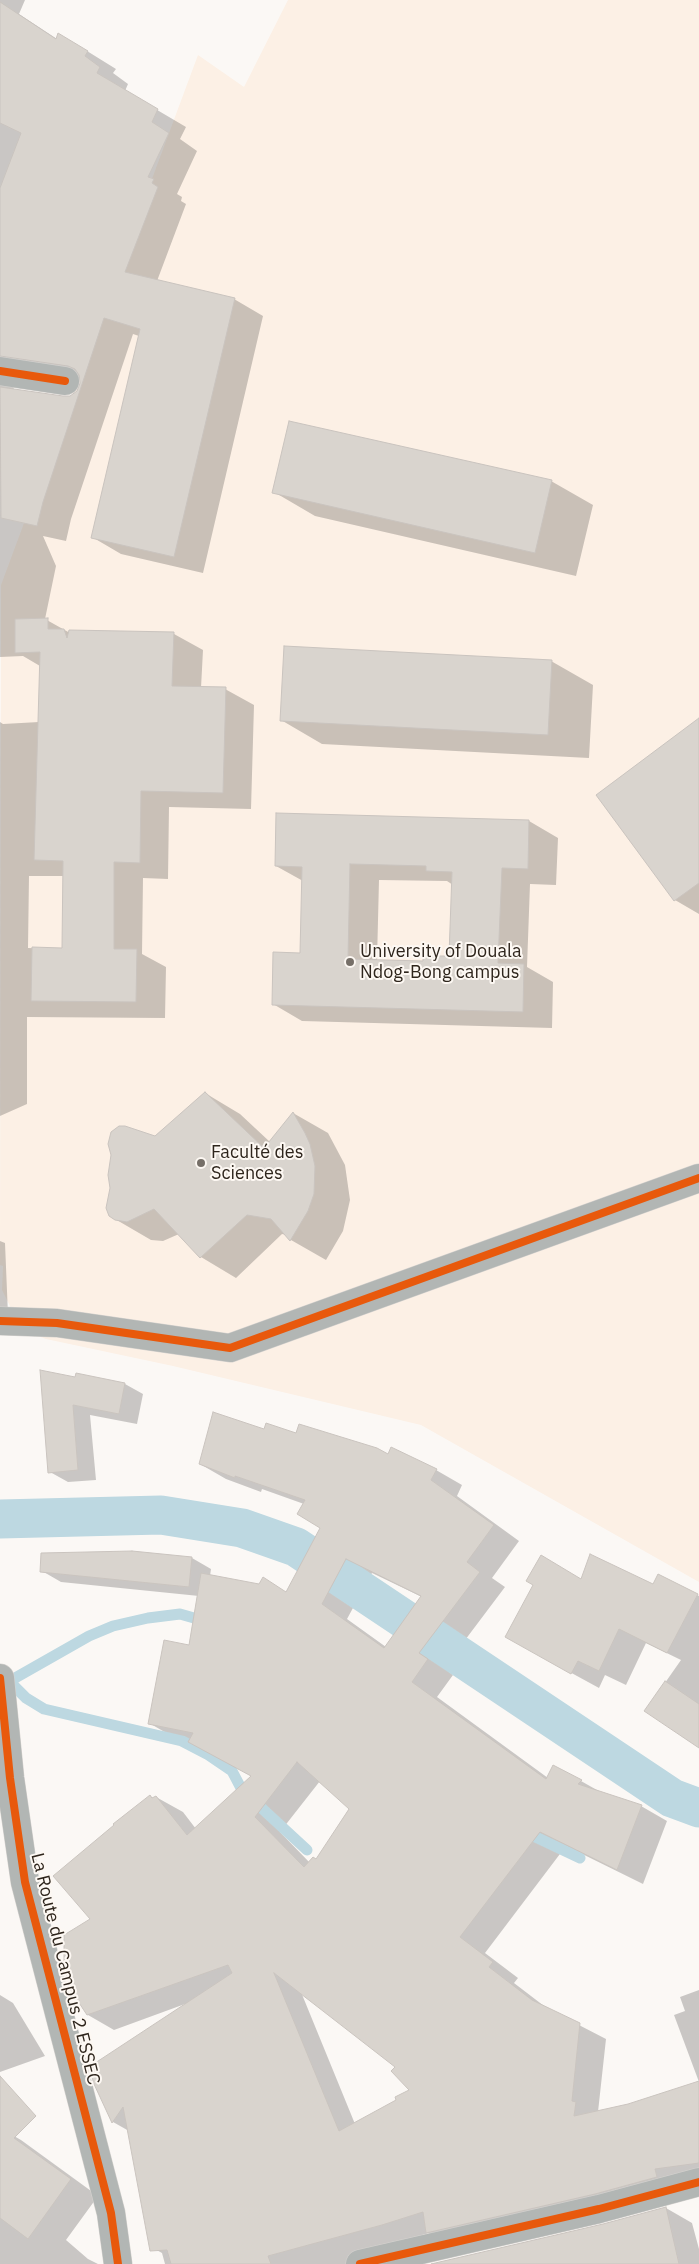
<!DOCTYPE html>
<meta charset="utf-8">
<style>
body{margin:0}
canvas{display:block;background:#fbf8f5}
</style>
<canvas width="699" height="2264"></canvas>
<script>
const ctx = document.querySelector('canvas').getContext('2d');
ctx.lineJoin = 'round';
function fillPath(path, color) { ctx.fillStyle = color; ctx.fill(path, 'evenodd'); }
const shape = rows => new Path2D(rows.map(r => 'M' + r).join(''));
function trace(path, color, width, dash) { ctx.strokeStyle = color; ctx.lineWidth = width; ctx.lineCap = dash ? 'butt' : 'round'; ctx.setLineDash(dash || []); ctx.stroke(path); }
function write(font, color, halo, rows, align = 'center') {
  ctx.font = font + ' "IBM Plex Sans",sans-serif'; ctx.lineWidth = 4; ctx.setLineDash([]); ctx.textBaseline = 'middle'; ctx.strokeStyle = halo; ctx.fillStyle = color; for (const [text, x, y, turn = 0] of rows) {
    ctx.save(); ctx.translate(x, y); ctx.rotate((+turn || 0) * Math.PI / 180); ctx.textAlign = isNaN(turn) ? turn : align; if (halo) ctx.strokeText(text, 0, 0); ctx.fillText(text, 0, 0); ctx.restore();
  }
}
fillPath(shape([
 [288,0,699,0,699,1582,421,1425,173,1366,46,1339,22,1330,2,1290,3,1266,0,1265,1,585,198,55,244,87]
]), '#fcf0e5');
fillPath(shape([
 [0,0,25,0,19,14,57,39,87,51,116,69,113,73,128,84,125,91,186,127,180,139,197,151,177,194,182,197,181,201,186,204,157,281,234,299,263,316,203,573,121,554,92,537,139,336,133,334,71,519,66,541,43,536,56,566,45,619,70,633,174,634,203,650,201,688,225,689,254,705,251,809,169,807,168,879,143,878,142,954,166,967,165,1018,27,1017,27,1104,0,1116,0,722,3,724,39,722,40,666,23,656,0,657],
 [32,372,81,379,78,392,72,397,63,398,14,390,13,385],
 [29,876,64,876,64,949,28,948],
 [551,481,593,505,576,576,315,516,274,492],
 [551,661,593,685,589,758,322,744,281,720],
 [699,719,699,914,675,900,597,795],
 [529,821,558,838,556,885,530,884,527,967,553,982,552,1028,302,1021,273,1004,301,954,303,881,276,866],
 [379,880,447,881,453,885,450,957,424,963,377,961],
 [205,1093,240,1114,270,1142,293,1113,328,1133,345,1165,350,1200,343,1231,326,1260,291,1240,287,1235,282,1234,236,1278,201,1257,179,1234,163,1241,151,1240,115,1219,155,1137],
 [0,1241,5,1243,8,1315,0,1315],
 [76,1379,125,1384,143,1394,137,1424,90,1415,96,1480,68,1482,50,1472],
 [264,1431,296,1434,388,1455,436,1470,462,1485,457,1496,519,1541,492,1578,505,1587,444,1668,453,1675,437,1697,548,1778,581,1781,604,1794,641,1806,667,1821,643,1884,566,1846,485,1953,518,1978,514,1983,548,2009,606,2039,598,2112,629,2105,699,2082,674,2015,685,2011,680,1997,699,1990,699,2181,453,2247,429,2233,363,2254,366,2264,165,2264,162,2253,151,2247,129,2131,113,2122,95,2083,185,2004,114,2030,88,2015,92,1920,150,1796,154,1799,156,1797,183,1812,196,1829,253,1776,189,1741,175,1738,149,1723,190,1646,199,1596,61,1582,42,1571,133,1552,192,1558,211,1569,210,1576,287,1593,322,1528,304,1504,262,1489,261,1492,226,1479,200,1464],
 [372,1573,422,1597,386,1647,347,1619],
 [320,1781,350,1808,317,1860,310,1863,280,1832],
 [301,1992,397,2067,411,2091,398,2101,355,2124],
 [659,1576,699,1596,699,1747,646,1710,681,1660,646,1643,626,1685,605,1675,599,1688,533,1652,582,1580,653,1586],
 [0,1995,13,2003,45,2056,0,2072],
 [0,2128,21,2140,98,2196,66,2240,88,2259,98,2264,0,2264],
 [666,2208,692,2223,699,2249,699,2264,435,2264,603,2225]
]), '#0003');
trace(shape([
 [9,1681,26,1698,44,1709,182,1741,207,1754,232,1771,242,1790,307,1850],
 [1,1686,89,1636,113,1626,148,1618,180,1614,208,1622],
 [523,1831,580,1858]
]), '#bdd8e1', 11);
trace(shape([
 [0,1519,161,1515,242,1528,296,1547,672,1798,699,1808]
]), '#bdd8e1', 39);
const building = shape([
 [0,2,56,39,58,33,88,51,85,56,100,67,97,73,158,109,152,122,169,133,148,177,154,179,152,183,158,187,125,272,235,298,174,557,91,538,140,329,104,318,43,502,37,526,1,518,0,387,63,396,70,396,77,391,80,383,79,375,75,369,68,366,0,356,0,188,21,133,0,123,0,2],
 [289,421,552,480,535,553,272,493,289,421],
 [48,618,48,629,64,629,67,638,69,630,174,632,172,686,226,687,223,793,141,791,140,863,114,862,114,949,137,949,136,1002,31,1001,32,947,62,948,63,861,34,860,40,652,15,653,15,619,48,618],
 [284,646,552,660,548,735,280,721,284,646],
 [699,718,699,883,674,901,596,795,699,718],
 [276,813,529,820,528,869,502,868,498,963,524,964,523,1012,272,1005,273,952,300,953,302,867,275,866,276,813],
 [350,864,426,866,426,871,452,872,449,956,423,956,423,961,348,959,350,864],
 [205,1092,264,1148,293,1112,305,1133,310,1144,315,1166,314,1194,308,1211,290,1241,271,1219,247,1215,200,1258,154,1209,127,1222,115,1220,109,1216,106,1208,110,1188,108,1175,111,1155,108,1144,111,1132,119,1126,125,1126,155,1136,205,1092],
 [40,1370,75,1377,76,1373,125,1383,119,1414,73,1405,78,1470,48,1473,40,1370],
 [213,1412,264,1429,266,1423,296,1433,299,1424,377,1448,388,1454,391,1447,437,1469,431,1480,494,1525,467,1562,480,1572,419,1653,428,1659,412,1682,546,1779,553,1765,582,1780,578,1784,642,1805,617,1870,540,1832,460,1937,493,1962,489,1967,532,2000,580,2023,572,2101,576,2102,574,2116,628,2104,699,2081,699,2163,655,2169,657,2177,595,2194,426,2233,423,2212,382,2225,268,2256,271,2264,171,2264,167,2250,150,2251,123,2107,112,2123,94,2084,89,2067,232,1973,228,1965,87,2015,68,1986,70,1983,64,1970,64,1935,90,1919,53,1876,114,1825,113,1824,150,1795,152,1798,156,1796,187,1835,251,1776,188,1742,193,1733,148,1724,164,1640,189,1645,201,1573,259,1584,263,1577,286,1592,320,1528,297,1514,305,1500,235,1476,235,1478,199,1464,213,1412],
 [346,1559,421,1596,384,1648,322,1604,346,1559],
 [297,1762,349,1809,316,1859,313,1857,304,1867,255,1817,297,1762],
 [274,1973,395,2067,391,2071,409,2090,395,2097,396,2100,339,2131,274,1973],
 [132,1551,192,1557,189,1587,40,1572,41,1553,132,1551],
 [590,1554,653,1584,658,1574,698,1594,667,1653,619,1629,599,1671,578,1661,571,1674,505,1637,533,1585,526,1581,541,1555,581,1579,590,1554],
 [665,1681,699,1704,699,1748,644,1711,665,1681],
 [0,2076,36,2116,14,2138,71,2179,28,2239,0,2218,0,2076],
 [666,2207,679,2264,431,2264,603,2224,666,2207]
]);
fillPath(building, '#d9d4ce');
trace(building, '#cac4bf', 1);
const minor = shape([
 [0,371,65,381],
 [0,1321,57,1323,230,1348,699,1178],
 [0,1678,10,1778,25,1882,111,2213,118,2264],
 [360,2264,599,2209,699,2182]
]);
trace(minor, '#d5d2cf', 29);
trace(minor, '#b2b6b4', 28);
trace(shape([
 [0,371,65,381],
 [0,1321,57,1323,230,1348,699,1178],
 [0,1678,10,1778,25,1882,111,2213,118,2264],
 [360,2264,599,2209,699,2182]
]), '#e8590c', 8);
for (const [x, y, r, color] of [
 [350,962,5,"#766f68"],
 [201,1163,5,"#766f68"]
]) { const dot = new Path2D(); dot.arc(x, y, r, 0, 2 * Math.PI); ctx.fillStyle = color; ctx.fill(dot); trace(dot, '#fdf8f3', 2); }
write('18px', '#2e251c', '#fdf8f3', [
 ["University of Douala",360,952],
 ["Ndog-Bong campus",360,973],
 ["Faculté des",211,1153],
 ["Sciences",211,1174]
], 'left');
write('18px', '#2e251c', '#fdf8f3', [
 ["La Route du Campus 2 ESSEC",65,1969,76]
]);
</script>
